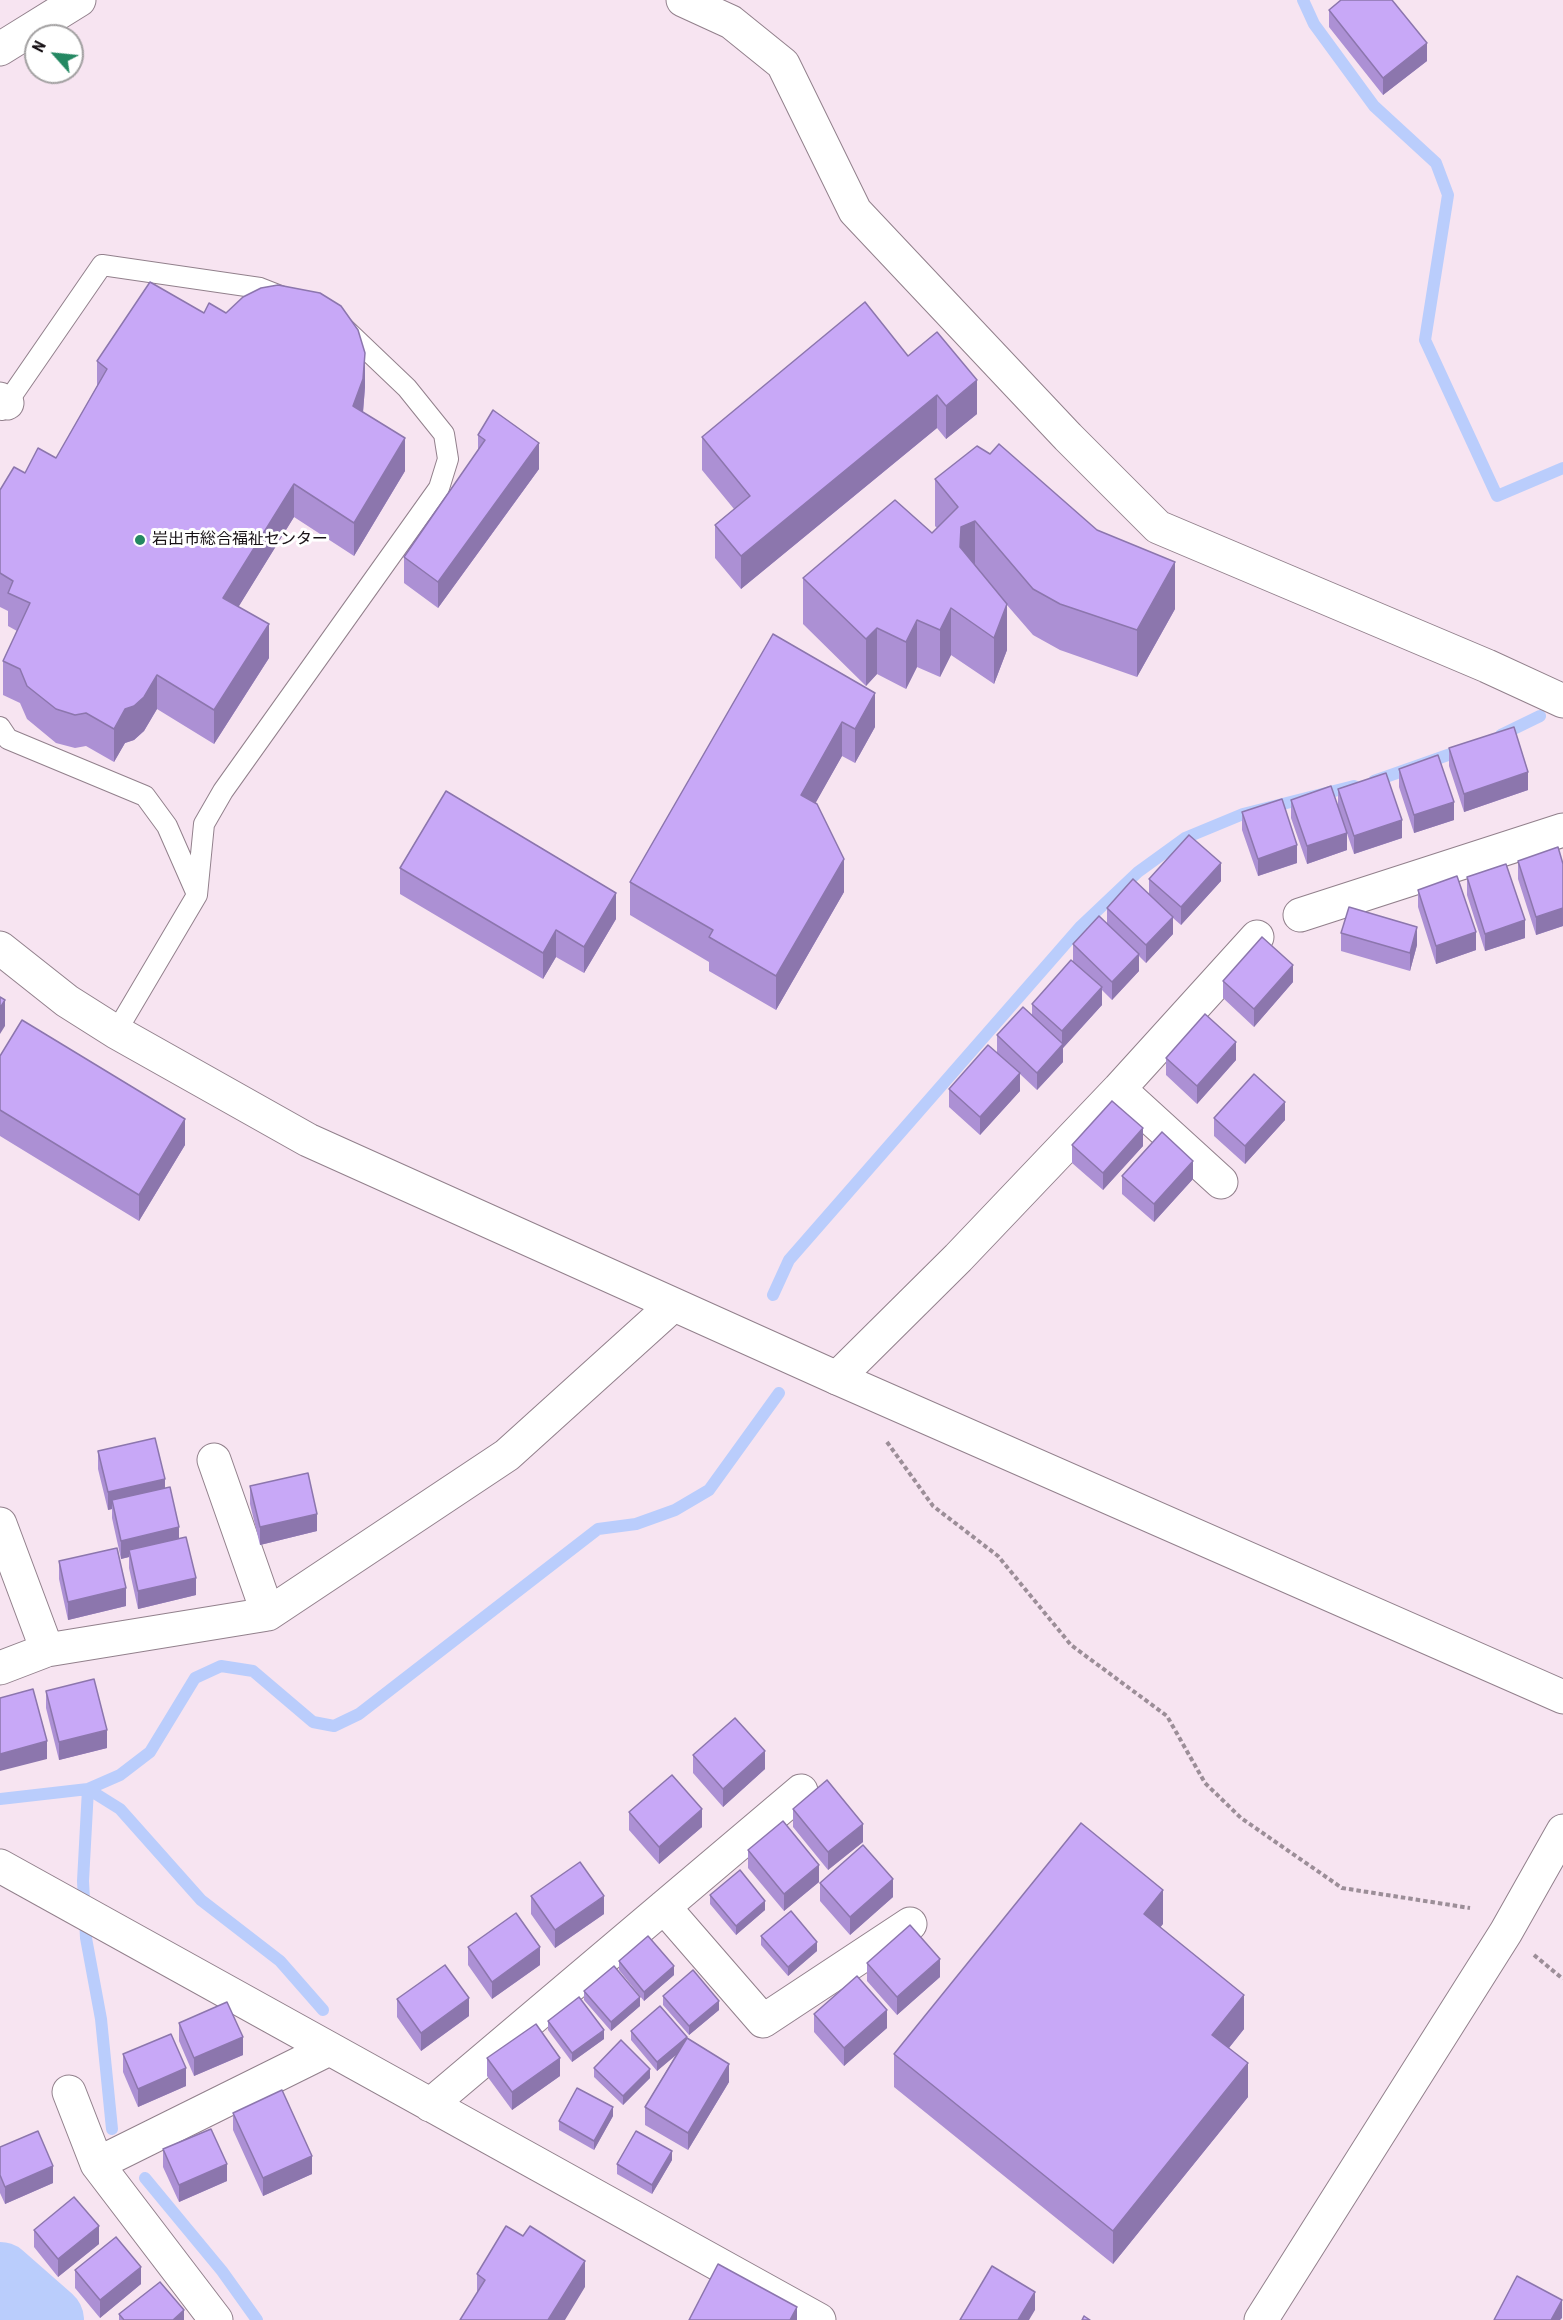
<!DOCTYPE html>
<meta charset="utf-8">
<style>
body{margin:0}
#map{position:relative;width:1563px;height:2320px;overflow:hidden;background:#f7e4f1;font-family:"Roboto Condensed",sans-serif}
canvas{display:block}
.north{position:absolute;left:24px;top:24px;width:60px;height:60px;box-sizing:border-box;background:#fff;border:2px solid #a2a0a1;border-radius:50%;rotate:297deg;font-size:16px;font-weight:700;line-height:24px;text-align:center;color:#171115}
.north::after{content:'';display:block;margin:auto;width:21px;height:27px;background:#248862;clip-path:polygon(50% 0,100% 100%,50% 72%,0 100%)}
</style>
<div id="map">
<canvas width="1563" height="2320"></canvas>
<div class="north">N</div>
</div>
<script>
const ctx = document.querySelector('canvas').getContext('2d');
ctx.lineJoin = 'round';
const shape = rows => new Path2D(rows.map(r => 'M' + r).join(''));
function trace(path, color, width, dash) { ctx.strokeStyle = color; ctx.lineWidth = width; ctx.lineCap = dash ? 'butt' : 'round'; ctx.setLineDash(dash || []); ctx.stroke(path); }
function fillPath(path, color) { ctx.fillStyle = color; ctx.fill(path, 'evenodd'); }
function write(font, color, halo, rows, align = 'center') {
  ctx.font = font + ' "Roboto Condensed","Noto Sans JP",sans-serif'; ctx.lineWidth = 6; ctx.setLineDash([]); ctx.textBaseline = 'middle'; ctx.strokeStyle = halo; ctx.fillStyle = color; for (const [text, x, y, turn = 0] of rows) {
    ctx.save(); ctx.translate(x, y); ctx.rotate((+turn || 0) * Math.PI / 180); ctx.textAlign = isNaN(turn) ? turn : align; if (halo) ctx.strokeText(text, 0, 0); ctx.fillText(text, 0, 0); ctx.restore();
  }
}
trace(shape([
 [1303,0,1314,24,1374,106,1436,163,1448,195,1425,340,1497,496,1563,468],
 [1501,735,1540,716],
 [1374,781,1462,750],
 [773,1295,789,1260,1081,926,1138,872,1185,838,1243,814,1354,786],
 [0,1799,88,1789,120,1775,150,1752,195,1678,221,1666,253,1671,313,1722,334,1726,359,1714,598,1529,636,1524,675,1510,709,1490,779,1393],
 [112,2129,101,2019,86,1938,83,1881,88,1789,120,1809,201,1900,280,1961,323,2010],
 [145,2178,222,2271,257,2320]
]), '#bacdfc', 12);
trace(shape([
 [0,2277,49,2320]
]), '#bacdfc', 70);
const service = shape([
 [2,410,102,265,260,288,283,297],
 [0,727,8,739,145,796,167,826,196,892],
 [116,1032,197,895,204,824,223,791,439,488,448,459,444,434,407,388,343,327]
]);
const minor = shape([
 [683,0,731,22,783,64,855,211,1068,437,1158,527,1487,666,1563,701],
 [0,49,79,0],
 [0,399,7,403],
 [1300,915,1563,830],
 [1119,1089,1221,1182],
 [837,1378,958,1258,1119,1089,1257,937],
 [214,1460,268,1614],
 [0,1524,47,1650],
 [0,1668,47,1650,268,1614,507,1455,673,1305],
 [0,1866,819,2320],
 [664,1907,763,2021,910,1924],
 [69,2092,97,2164,216,2320],
 [430,2105,801,1791],
 [97,2164,329,2049]
]);
const tertiary = shape([
 [0,948,67,1001,116,1032,308,1140,837,1378,1563,1697],
 [1261,2320,1506,1932,1563,1831]
]);
trace(service, '#92808c', 22);
trace(minor, '#92808c', 35);
trace(tertiary, '#92808c', 35);
trace(shape([
 [887,1442,933,1506,998,1556,1071,1645,1167,1716,1205,1783,1241,1818,1342,1888,1470,1908],
 [1534,1955,1563,1979]
]), '#9c8e98', 4, [4.5, 3]);
trace(service, '#fff', 20);
trace(minor, '#fff', 33);
trace(tertiary, '#fff', 33);
fillPath(shape([
 [1329,10,1427,61,1383,95,1329,27],
 [204,313,226,313,365,387,363,412,405,471,354,556,294,517,238,607,269,658,214,744,157,709,144,731,134,740,125,743,114,762,86,746,75,748,56,743,27,719,20,703,3,695,3,661,17,631,8,626,8,611,0,607,0,490,25,473,56,458,97,386,97,361],
 [908,356,977,414,946,439,937,428,741,589,715,558,715,525,734,509,702,470,702,437],
 [478,435,539,469,438,608,404,583,404,557,478,451],
 [935,479,1175,609,1137,677,1060,650,1033,635,1007,605,1007,650,994,684,951,655,940,677,917,667,906,689,877,674,866,686,803,624,803,578,932,533,937,528,935,526],
 [773,634,875,727,855,763,842,756,815,803,844,892,776,1010,709,971,709,962,630,915,630,882],
 [1449,748,1528,790,1464,812,1449,766],
 [1399,769,1454,820,1414,833,1399,787],
 [1338,789,1402,838,1354,854,1338,807],
 [1291,800,1347,850,1307,864,1291,818],
 [1242,812,1297,863,1258,876,1242,830],
 [1518,861,1563,864,1563,926,1536,935,1518,879],
 [400,868,616,919,584,973,556,957,543,979,400,894],
 [1467,877,1525,938,1485,951,1467,895],
 [1149,879,1221,881,1181,925,1173,918,1173,934,1146,963,1139,956,1139,971,1112,1000,1102,990,1102,1005,1063,1048,1063,1062,1037,1090,1020,1074,1020,1091,980,1135,949,1107,949,1089,997,1052,997,1035,1032,1014,1032,1004,1073,961,1073,944,1107,924,1107,908,1149,894],
 [1418,890,1476,950,1436,964,1418,907],
 [1341,933,1417,945,1410,971,1341,951],
 [1223,981,1293,982,1254,1027,1223,998],
 [0,1056,185,1145,139,1221,0,1136],
 [1166,1058,1236,1060,1197,1104,1166,1075],
 [1214,1118,1285,1120,1245,1164,1214,1136],
 [1072,1145,1143,1146,1103,1190,1072,1163],
 [1122,1176,1193,1179,1154,1222,1122,1194],
 [98,1451,165,1488,179,1538,196,1595,138,1609,129,1568,129,1557,121,1559,112,1518,112,1509,108,1510,98,1469],
 [250,1486,317,1531,260,1545,250,1504],
 [59,1561,126,1606,68,1620,59,1579],
 [46,1691,107,1748,59,1760,46,1708],
 [693,1755,765,1769,723,1807,693,1773],
 [793,1809,863,1842,828,1870,793,1827],
 [629,1812,702,1827,659,1864,629,1830],
 [748,1850,819,1882,784,1911,748,1868],
 [820,1883,893,1897,850,1935,820,1901],
 [710,1895,765,1910,736,1935,710,1904],
 [531,1896,604,1914,555,1948,531,1914],
 [1163,1924,1160,1927,1244,2029,1229,2048,1248,2097,1113,2264,894,2087,894,2054],
 [761,1936,817,1951,788,1976,761,1945],
 [468,1947,540,1965,492,1999,468,1965],
 [619,1961,674,1975,644,2001,619,1970],
 [867,1963,940,1977,897,2015,867,1981],
 [584,1991,640,2006,611,2031,584,2000],
 [663,1996,719,2010,689,2035,663,2005],
 [397,1999,469,2016,421,2051,397,2017],
 [814,2014,887,2028,844,2066,814,2032],
 [548,2021,604,2039,572,2062,548,2030],
 [179,2023,243,2055,194,2076,179,2041],
 [631,2031,687,2038,729,2082,688,2150,645,2125,645,2107,677,2053,657,2071,631,2040],
 [123,2054,186,2086,138,2107,123,2072],
 [487,2058,560,2076,512,2110,487,2076],
 [594,2068,650,2078,623,2105,594,2077],
 [233,2113,312,2174,263,2196,233,2130],
 [613,2116,594,2150,559,2130,559,2121],
 [0,2147,53,2183,5,2204,0,2193],
 [163,2149,227,2181,179,2202,163,2167],
 [672,2160,652,2194,617,2174,617,2164],
 [34,2230,99,2244,58,2277,34,2247],
 [75,2270,141,2284,100,2318,75,2288],
 [477,2274,585,2287,477,2294],
 [119,2314,184,2320,119,2320]
]), '#ac90d4');
fillPath(shape([
 [1427,43,1427,61,1383,95,1383,78],
 [365,353,365,387,363,412,353,406],
 [977,380,977,414,946,439,946,406],
 [937,395,937,428,741,589,741,556],
 [405,438,405,471,354,556,354,523],
 [539,443,539,469,438,608,438,582],
 [294,484,294,517,223,632,223,598],
 [975,521,975,568,960,547,961,527],
 [1175,562,1175,609,1137,677,1137,630],
 [1007,604,1007,650,994,684,994,638],
 [951,608,951,655,940,677,940,630],
 [917,620,917,667,906,689,906,642],
 [269,624,269,658,214,744,214,710],
 [877,628,877,674,866,686,866,639],
 [157,675,157,709,144,731,134,740,125,743,114,762,114,729,125,709],
 [875,693,875,727,855,763,855,729],
 [842,722,842,756,801,829,801,795],
 [1528,772,1528,790,1464,812,1464,794],
 [1454,802,1454,820,1414,833,1414,815],
 [1402,820,1402,838,1354,854,1354,836],
 [1347,833,1347,850,1307,864,1307,846],
 [1297,845,1297,863,1258,876,1258,859],
 [844,859,844,892,776,1010,776,976],
 [1221,863,1221,881,1181,925,1181,907],
 [616,893,616,919,584,973,584,947],
 [1563,908,1563,926,1536,935,1536,917],
 [1173,917,1173,934,1146,963,1146,945],
 [1525,920,1525,938,1485,951,1485,934],
 [1417,927,1417,945,1410,971,1410,953],
 [556,930,556,957,543,979,543,953],
 [1476,932,1476,950,1436,964,1436,946],
 [1139,954,1139,971,1112,1000,1112,982],
 [1293,965,1293,982,1254,1027,1254,1009],
 [1102,987,1102,1005,1063,1048,1063,1062,1037,1090,1037,1073,1062,1045,1062,1031],
 [5,1000,5,1026,0,1034,0,1008],
 [1236,1042,1236,1060,1197,1104,1197,1086],
 [1020,1073,1020,1091,980,1135,980,1117],
 [1285,1102,1285,1120,1245,1164,1245,1146],
 [185,1119,185,1145,139,1221,139,1195],
 [1143,1128,1143,1146,1103,1190,1103,1173],
 [1193,1161,1193,1179,1154,1222,1154,1204],
 [165,1479,165,1497,112,1500,112,1509,108,1510,108,1492],
 [317,1514,317,1531,260,1545,260,1527],
 [179,1527,179,1545,129,1550,129,1557,121,1559,121,1541],
 [196,1578,196,1595,138,1609,138,1591],
 [126,1588,126,1606,68,1620,68,1602],
 [107,1730,107,1748,59,1760,59,1742],
 [47,1741,47,1759,0,1771,0,1754],
 [765,1751,765,1769,723,1807,723,1789],
 [702,1809,702,1827,659,1864,659,1847],
 [863,1824,863,1842,828,1870,828,1852],
 [819,1865,819,1882,784,1911,784,1894],
 [893,1879,893,1897,850,1935,850,1917],
 [1163,1890,1163,1924,1144,1948,1144,1914],
 [604,1896,604,1914,555,1948,555,1930],
 [765,1901,765,1910,736,1935,736,1926],
 [817,1942,817,1951,788,1976,788,1967],
 [540,1947,540,1965,492,1999,492,1982],
 [940,1959,940,1977,897,2015,897,1997],
 [674,1966,674,1975,644,2001,644,1992],
 [1244,1995,1244,2029,1212,2069,1212,2035],
 [640,1997,640,2006,611,2031,611,2022],
 [469,1998,469,2016,421,2051,421,2033],
 [719,2001,719,2010,689,2035,689,2026],
 [887,2010,887,2028,844,2066,844,2048],
 [604,2030,604,2039,572,2062,572,2053],
 [243,2037,243,2055,194,2076,194,2058],
 [687,2037,687,2046,657,2071,657,2062],
 [560,2058,560,2076,512,2110,512,2092],
 [1248,2063,1248,2097,1113,2264,1113,2231],
 [729,2064,729,2082,688,2150,688,2133],
 [186,2068,186,2086,138,2107,138,2089],
 [650,2069,650,2078,623,2105,623,2096],
 [613,2107,613,2116,594,2150,594,2141],
 [672,2151,672,2160,652,2194,652,2185],
 [312,2156,312,2174,263,2196,263,2178],
 [227,2164,227,2181,179,2202,179,2185],
 [53,2166,53,2183,5,2204,5,2187],
 [99,2226,99,2244,58,2277,58,2259],
 [585,2261,585,2287,565,2320,548,2320],
 [141,2267,141,2284,100,2318,100,2300],
 [1035,2292,1035,2310,1029,2320,1018,2320],
 [1562,2300,1562,2318,1560,2320,1551,2320],
 [797,2307,797,2320,790,2320],
 [184,2310,184,2320,173,2320]
]), '#8c76ad');
const building = shape([
 [1341,0,1392,0,1427,43,1383,78,1329,10,1341,0],
 [150,282,204,313,209,303,226,313,243,297,261,288,278,285,320,293,341,306,358,330,365,353,363,379,353,406,405,438,354,523,294,484,223,598,269,624,214,710,157,675,144,697,134,706,125,709,114,729,86,713,75,715,56,709,27,686,20,669,3,661,30,603,8,593,13,581,0,573,0,490,14,467,25,473,38,448,56,458,107,369,97,361,150,282],
 [865,302,908,356,937,332,977,380,946,406,937,395,741,556,715,525,750,496,702,437,865,302],
 [493,410,539,443,438,582,404,557,485,440,478,435,493,410],
 [999,444,1097,530,1175,562,1137,630,1060,604,1033,589,975,521,961,527,960,547,1007,604,994,638,951,608,940,630,917,620,906,642,877,628,866,639,803,578,895,500,932,533,958,507,935,479,977,446,990,454,999,444],
 [773,634,875,693,855,729,842,722,801,795,817,804,844,859,776,976,709,937,713,930,630,882,773,634],
 [1514,727,1528,772,1464,794,1449,748,1514,727],
 [1438,755,1454,802,1414,815,1399,769,1438,755],
 [1386,773,1402,820,1354,836,1338,789,1386,773],
 [1331,786,1347,833,1307,846,1291,800,1331,786],
 [446,791,616,893,584,947,556,930,543,953,400,868,446,791],
 [1282,799,1297,845,1258,859,1242,812,1282,799],
 [1189,835,1221,863,1181,907,1149,879,1189,835],
 [1558,847,1563,864,1563,908,1536,917,1518,861,1558,847],
 [1506,864,1525,920,1485,934,1467,877,1506,864],
 [1457,876,1476,932,1436,946,1418,890,1457,876],
 [1133,879,1173,917,1146,945,1107,908,1133,879],
 [1349,907,1417,927,1410,953,1341,933,1349,907],
 [1099,916,1139,954,1112,982,1073,944,1099,916],
 [1262,937,1293,965,1254,1009,1223,981,1262,937],
 [1071,960,1102,987,1062,1031,1032,1004,1071,960],
 [0,997,5,1000,0,1008,0,997],
 [1023,1007,1063,1044,1037,1073,997,1035,1023,1007],
 [1205,1014,1236,1042,1197,1086,1166,1058,1205,1014],
 [22,1020,185,1119,139,1195,0,1110,0,1056,22,1020],
 [988,1045,1020,1073,980,1117,949,1089,988,1045],
 [1254,1074,1285,1102,1245,1146,1214,1118,1254,1074],
 [1112,1101,1143,1128,1103,1173,1072,1145,1112,1101],
 [1162,1132,1193,1161,1154,1204,1122,1176,1162,1132],
 [155,1438,165,1479,108,1492,98,1451,155,1438],
 [308,1473,317,1514,260,1527,250,1486,308,1473],
 [170,1487,179,1527,121,1541,112,1500,170,1487],
 [186,1537,196,1578,138,1591,129,1550,186,1537],
 [117,1548,126,1588,68,1602,59,1561,117,1548],
 [94,1679,107,1730,59,1742,46,1691,94,1679],
 [33,1689,47,1741,0,1754,0,1698,33,1689],
 [735,1718,765,1751,723,1789,693,1755,735,1718],
 [672,1775,702,1809,659,1847,629,1812,672,1775],
 [827,1780,863,1824,828,1852,793,1809,827,1780],
 [783,1821,819,1865,784,1894,748,1850,783,1821],
 [1081,1823,1163,1890,1144,1914,1244,1995,1212,2035,1248,2063,1113,2231,894,2054,1081,1823],
 [863,1845,893,1879,850,1917,820,1883,863,1845],
 [580,1862,604,1896,555,1930,531,1896,580,1862],
 [740,1870,765,1901,736,1926,710,1895,740,1870],
 [791,1911,817,1942,788,1967,761,1936,791,1911],
 [516,1913,540,1947,492,1982,468,1947,516,1913],
 [910,1925,940,1959,897,1997,867,1963,910,1925],
 [648,1936,674,1966,644,1992,619,1961,648,1936],
 [445,1965,469,1998,421,2033,397,1999,445,1965],
 [614,1966,640,1997,611,2022,584,1991,614,1966],
 [693,1970,719,2001,689,2026,663,1996,693,1970],
 [857,1976,887,2010,844,2048,814,2014,857,1976],
 [579,1997,604,2030,572,2053,548,2021,579,1997],
 [227,2002,243,2037,194,2058,179,2023,227,2002],
 [660,2006,687,2037,657,2062,631,2031,660,2006],
 [536,2024,560,2058,512,2092,487,2058,536,2024],
 [171,2034,186,2068,138,2089,123,2054,171,2034],
 [687,2038,729,2064,688,2133,645,2107,687,2038],
 [621,2040,650,2069,623,2096,594,2068,621,2040],
 [577,2088,613,2107,594,2141,559,2121,577,2088],
 [282,2090,312,2156,263,2178,233,2113,282,2090],
 [211,2129,227,2164,179,2185,163,2149,211,2129],
 [38,2131,53,2166,5,2187,0,2175,0,2147,38,2131],
 [636,2131,672,2151,652,2185,617,2164,636,2131],
 [74,2197,99,2226,58,2259,34,2230,74,2197],
 [506,2226,523,2236,530,2226,585,2261,548,2320,460,2320,485,2280,477,2274,506,2226],
 [116,2237,141,2267,100,2300,75,2270,116,2237],
 [718,2264,797,2307,790,2320,689,2320,718,2264],
 [992,2266,1035,2292,1018,2320,960,2320,992,2266],
 [1517,2276,1562,2300,1551,2320,1494,2320,1517,2276],
 [160,2282,184,2310,173,2320,124,2320,119,2314,160,2282],
 [1084,2316,1090,2320,1082,2320,1084,2316]
]);
fillPath(building, '#c8a8f7');
trace(building, '#8c76ad', 1.5);
for (const [x, y, r, color] of [
 [140,540,6,"#248862"]
]) { const dot = new Path2D(); dot.arc(x, y, r, 0, 2 * Math.PI); ctx.fillStyle = color; ctx.fill(dot); trace(dot, '#fff', 2); }
write('16px', '#171115', '#fff', [
 ["岩出市総合福祉センター",152,540]
], 'left');
</script>
